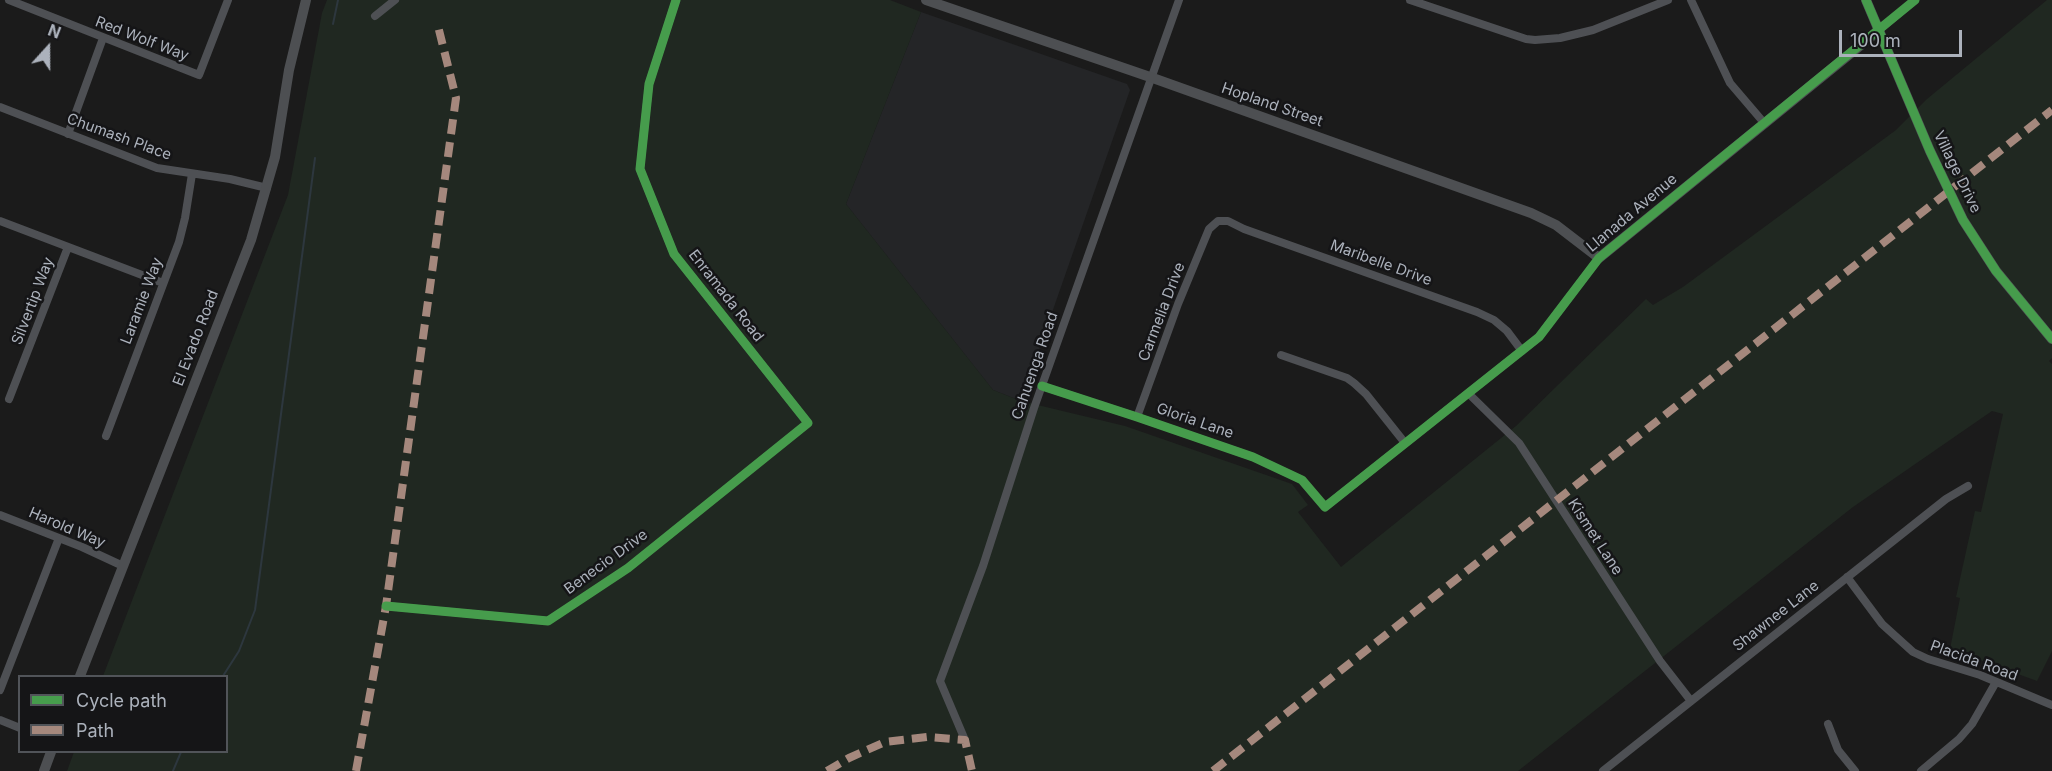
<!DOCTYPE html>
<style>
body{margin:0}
#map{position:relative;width:2052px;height:771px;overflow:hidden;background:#1b1b1b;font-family:Inter,sans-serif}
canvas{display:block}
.legend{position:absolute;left:18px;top:675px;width:210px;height:78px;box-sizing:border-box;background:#151517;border:2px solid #515459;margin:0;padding:8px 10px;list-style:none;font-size:18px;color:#acb2bc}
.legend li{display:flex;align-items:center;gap:12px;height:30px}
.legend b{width:30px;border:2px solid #515459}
.north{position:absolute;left:18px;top:18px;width:60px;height:60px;-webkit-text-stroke:4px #151517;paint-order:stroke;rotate:21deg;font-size:16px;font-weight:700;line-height:24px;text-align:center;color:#acb2bc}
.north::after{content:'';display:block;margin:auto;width:21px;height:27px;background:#acb2bc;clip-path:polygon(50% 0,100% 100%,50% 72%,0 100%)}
.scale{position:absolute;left:1839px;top:30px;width:123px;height:27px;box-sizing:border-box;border:3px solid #acb2bc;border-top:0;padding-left:8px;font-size:18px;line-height:21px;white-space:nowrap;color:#acb2bc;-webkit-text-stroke:4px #151517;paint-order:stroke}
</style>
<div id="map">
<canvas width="2052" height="771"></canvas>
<ul class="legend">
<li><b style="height:8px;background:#469c4c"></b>Cycle path</li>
<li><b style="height:8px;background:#a5887d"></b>Path</li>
</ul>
<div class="north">N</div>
<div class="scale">100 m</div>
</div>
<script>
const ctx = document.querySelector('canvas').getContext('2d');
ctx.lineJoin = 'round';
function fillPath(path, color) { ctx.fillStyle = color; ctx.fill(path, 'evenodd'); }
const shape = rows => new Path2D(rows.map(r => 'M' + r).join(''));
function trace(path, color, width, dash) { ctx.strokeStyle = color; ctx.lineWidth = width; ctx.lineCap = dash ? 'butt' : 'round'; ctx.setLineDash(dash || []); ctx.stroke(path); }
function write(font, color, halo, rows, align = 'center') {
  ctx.font = font + ' Inter,sans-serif'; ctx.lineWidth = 5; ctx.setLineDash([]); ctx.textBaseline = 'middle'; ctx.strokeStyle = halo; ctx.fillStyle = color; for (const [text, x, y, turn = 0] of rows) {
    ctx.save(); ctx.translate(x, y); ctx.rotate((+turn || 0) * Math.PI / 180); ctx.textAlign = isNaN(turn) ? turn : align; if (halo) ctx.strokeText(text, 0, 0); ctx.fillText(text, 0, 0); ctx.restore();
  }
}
fillPath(shape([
 [921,12,1127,84,1130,90,1021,401,993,390,846,204]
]), '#242527');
fillPath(shape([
 [327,0,890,0,921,12,846,204,993,390,1021,401,1125,426,1292,484,1308,505,1298,512,1341,567,1516,426,1646,299,1653,305,1683,287,1896,130,1927,99,2047,0,2052,0,2052,358,2049,361,2052,364,2052,651,2037,681,1950,649,1960,598,1956,597,1975,511,1981,512,2003,414,1992,411,1853,507,1518,771,67,771,74,752,226,752,226,676,103,676,288,195,322,13]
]), '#202821');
trace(shape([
 [333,24,338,0],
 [223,676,239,651,255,610,315,158],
 [173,771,181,752]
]), '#2d373e', 2);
trace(shape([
 [9,0,199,75,228,0],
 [1410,0,1526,39,1535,40,1560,38,1593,30,1668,0],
 [1691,0,1730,83,1765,124],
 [375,16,395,0],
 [1878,31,1915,0],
 [0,107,157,168,230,179,267,188],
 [68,134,103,38],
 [0,221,163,283],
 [1281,355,1347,378,1354,383,1366,394,1405,443],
 [1042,386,1137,417,1253,457,1302,480,1325,507,1539,337,1599,258],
 [1469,394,1519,443,1660,661,1691,701],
 [9,399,68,247],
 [1137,417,1178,304,1209,229,1218,221,1228,221,1244,229,1477,312,1494,320,1507,331,1522,351],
 [106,436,179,242,185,218,192,174],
 [0,515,82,547,123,566],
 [1847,577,1882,624,1913,652,1928,659,1980,675,2052,705],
 [386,606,548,621,628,568,808,423,674,254,640,169,649,84,676,0],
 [0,690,59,538],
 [0,720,20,728],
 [1828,724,1838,750,1855,771],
 [965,740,940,681,983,566,1034,408,1179,0],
 [1603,771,1946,499,1968,486],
 [1921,771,1959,739,1972,724,1996,682]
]), '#4e5054', 8);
trace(shape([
 [926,0,1150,77,1531,213,1556,225,1599,258,1878,31],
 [1866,0,1930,151,1963,220,1996,271,2052,339],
 [80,676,251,240,275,157,289,70,306,0],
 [44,771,51,752]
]), '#4d4f52', 10);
trace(shape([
 [356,771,386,606,456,98,438,26],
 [827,771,849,758,885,742,927,737,965,740,972,771],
 [1213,771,2052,110]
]), '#a5887d', 8, [15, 8]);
trace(shape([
 [1866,0,1930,151,1963,220,1996,271,2052,339],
 [1042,386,1137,417,1253,457,1302,480,1325,507,1539,337,1599,258,1915,0],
 [386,606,548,621,628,568,808,423,674,254,640,169,649,84,676,0]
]), '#469c4c', 9);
write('15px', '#acb2bc', '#151517', [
 ["Red Wolf Way",142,39,21],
 ["Hopland Street",1272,105,19],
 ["Chumash Place",119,137,20],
 ["Village Drive",1957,172,64],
 ["Llanada Avenue",1632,213,-40],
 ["Maribelle Drive",1381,263,20],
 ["Enramada Road",726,296,52],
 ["Silvertip Way",33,301,-69],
 ["Laramie Way",142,301,-69],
 ["Carmelia Drive",1162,312,-69],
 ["El Evado Road",196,338,-69],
 ["Cahuenga Road",1035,366,-71],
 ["Gloria Lane",1195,421,19],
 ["Harold Way",67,528,23],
 ["Kismet Lane",1595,537,57],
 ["Benecio Drive",606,562,-36],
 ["Shawnee Lane",1776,616,-38],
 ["Placida Road",1974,661,20]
]);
</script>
